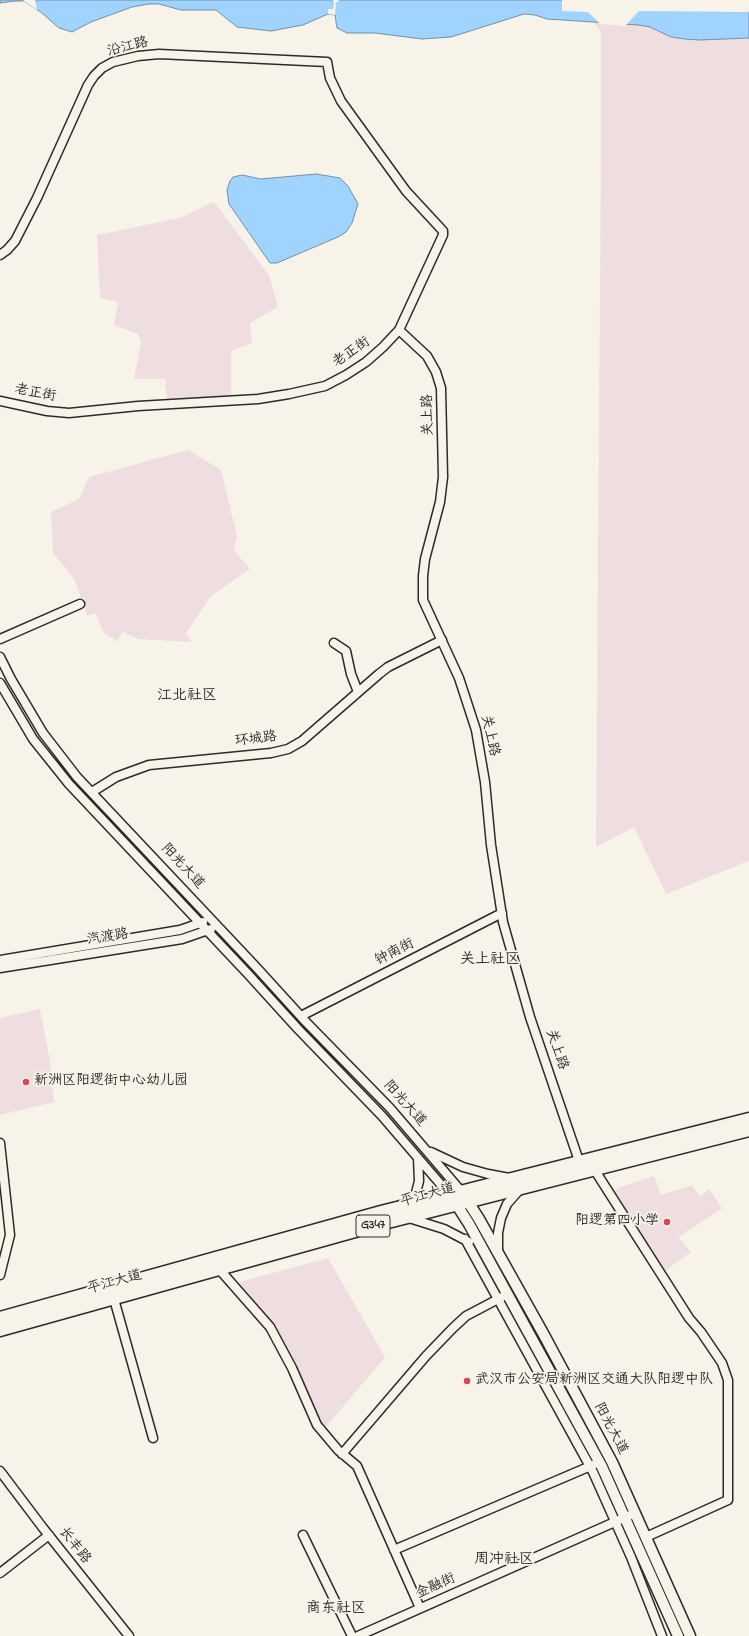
<!DOCTYPE html>
<meta charset="utf-8">
<style>
body{margin:0}
canvas{display:block;background:#f7f3e8}
</style>
<canvas width="749" height="1636"></canvas>
<script>
const ctx = document.querySelector('canvas').getContext('2d');
ctx.lineJoin = 'round';
function fillPath(path, color) { ctx.fillStyle = color; ctx.fill(path, 'evenodd'); }
const shape = rows => new Path2D(rows.map(r => 'M' + r).join(''));
function trace(path, color, width, dash) { ctx.strokeStyle = color; ctx.lineWidth = width; ctx.lineCap = dash ? 'butt' : 'round'; ctx.setLineDash(dash || []); ctx.stroke(path); }
function write(font, color, halo, rows, align = 'center') {
  ctx.font = font + ' "Indie Flower","LXGW WenKai TC",sans-serif'; ctx.lineWidth = 3.5; ctx.setLineDash([]); ctx.textBaseline = 'middle'; ctx.strokeStyle = halo; ctx.fillStyle = color; for (const [text, x, y, turn = 0] of rows) {
    ctx.save(); ctx.translate(x, y); ctx.rotate((+turn || 0) * Math.PI / 180); ctx.textAlign = isNaN(turn) ? turn : align; if (halo) ctx.strokeText(text, 0, 0); ctx.fillText(text, 0, 0); ctx.restore();
  }
}
fillPath(shape([
 [749,0,749,861,666,894,634,827,596,847,601,147,601,32,589,16],
 [214,202,269,275,278,307,250,323,252,343,231,351,231,397,167,401,165,379,134,379,141,342,138,334,114,325,118,302,100,298,97,235,179,218],
 [188,450,221,470,237,536,234,548,237,554,250,569,211,596,186,633,191,642,138,639,123,632,117,641,104,633,95,613,87,616,75,580,53,553,51,512,79,499,89,477],
 [40,1009,50,1061,54,1102,0,1115,0,1018],
 [654,1176,661,1195,692,1185,700,1196,709,1189,722,1208,679,1237,691,1252,665,1271,613,1192,618,1188],
 [328,1258,385,1357,325,1428,276,1328,239,1282]
]), '#efdee0');
const water = shape([
 [0,0,749,0,749,38,700,40,685,39,671,37,650,27,639,25,547,19,535,15,524,14,451,37,422,39,375,33,347,33,337,28,335,15,328,14,303,25,271,31,237,27,216,10,181,10,159,4,149,4,132,7,91,22,72,32,59,28,42,13,24,1,15,1,0,3,0,0],
 [316,174,340,178,348,186,358,204,352,223,346,232,338,237,277,263,270,263,229,204,227,190,230,181,233,177,242,175,261,179,316,174]
]);
fillPath(water, '#a0d4fe');
trace(water, '#7190aa', 1);
fillPath(shape([
 [23,0,35,0,37,10,24,1],
 [333,0,339,0,338,2,336,2,335,15,328,14,328,9,333,9,334,2],
 [562,0,749,0,749,12,639,11,625,26,600,24,588,12,562,11]
]), '#f7f3e8');
const minor = shape([
 [0,255,7,250,15,241,37,198,88,85,94,76,102,68,113,62,138,56,159,54,327,62,330,78,341,101,406,191,443,231,443,235,399,330,383,347,366,362,346,375,325,386,289,394,258,399,138,406,69,413,47,411,0,401],
 [399,330,427,356,436,372,441,388,443,477,440,502,425,559,423,576,423,600,459,678,476,730,485,782,491,845,503,922,530,1017,579,1161],
 [0,639,80,604],
 [334,643,346,651,351,674,358,692],
 [0,657,11,679,43,733,77,777,256,967,306,1022,390,1108,461,1191],
 [0,683,33,739,69,784,248,974,298,1029,382,1116,449,1194],
 [92,792,116,777,149,765,271,753,288,749,302,741,379,674,388,667,442,640],
 [0,960,180,930,203,922],
 [0,968,182,939,211,929],
 [301,1016,502,913],
 [0,1143,10,1235,0,1275],
 [431,1152,463,1167,488,1174,509,1178],
 [594,1169,689,1318,701,1332,722,1363,728,1380,728,1500,646,1537],
 [410,1204,416,1193,419,1181,418,1158],
 [409,1218,444,1229,469,1242],
 [465,1239,593,1472,631,1557,662,1636],
 [498,1252,498,1233,501,1218,507,1204,521,1188],
 [219,1269,270,1327,292,1368,317,1425,338,1450,357,1466,420,1608],
 [114,1299,153,1438],
 [342,1454,426,1356,453,1328,466,1316,502,1297],
 [0,1471,43,1528,129,1636],
 [303,1535,352,1636],
 [394,1550,593,1465],
 [0,1573,49,1535],
 [358,1636,635,1513]
]);
const major = shape([
 [465,1197,479,1219,544,1335,612,1462,690,1636],
 [453,1199,469,1224,602,1467,678,1636]
]);
const highway = shape([
 [0,1318,381,1212,749,1119],
 [0,1330,384,1223,749,1130]
]);
trace(minor, '#2b2b2b', 11);
trace(major, '#2b2b2b', 13);
trace(highway, '#2b2b2b', 15);
trace(minor, '#f7f3e8', 8);
trace(major, '#f7f3e8', 10);
trace(highway, '#f7f3e8', 12);
for (const [x, y, r, color] of [
 [26,1082,4,"#d1495b"],
 [667,1222,4,"#d1495b"],
 [467,1381,4,"#d1495b"]
]) { const dot = new Path2D(); dot.arc(x, y, r, 0, 2 * Math.PI); ctx.fillStyle = color; ctx.fill(dot); trace(dot, '#f7f3e8', 1.5); }
for (const [x, y, w] of [
 [373,1226,34]
]) { const box = new Path2D(); box.roundRect(x - w / 2, y - 11, w, 22, 3); ctx.fillStyle = '#f7f3e8'; ctx.fill(box); trace(box, '#2b2b2b', 1); }
write('bold 13px', '#2b2b2b', null, [
 ["G347",373,1226]
]);
write('14px', '#2b2b2b', '#f7f3e8', [
 ["沿江路",128,48,-14],
 ["老正街",352,353,-35],
 ["老正街",35,394,11],
 ["关上路",429,415,-91],
 ["关上路",489,736,77],
 ["环城路",256,740,-7],
 ["阳光大道",182,867,47],
 ["汽渡路",108,938,-9],
 ["钟南街",395,953,-27],
 ["关上路",556,1050,71],
 ["阳光大道",404,1104,48],
 ["平江大道",428,1196,-15],
 ["平江大道",115,1283,-15],
 ["阳光大道",610,1429,62],
 ["长丰路",74,1546,52],
 ["金融街",436,1587,-24]
]);
write('14px', '#2b2b2b', '#f7f3e8', [
 ["新洲区阳逻街中心幼儿园",34,1082],
 ["阳逻第四小学",659,1222,"right"],
 ["武汉市公安局新洲区交通大队阳逻中队",475,1381]
], 'left');
write('15px', '#2b2b2b', '#f7f3e8', [
 ["江北社区",187,697],
 ["关上社区",490,961],
 ["周冲社区",504,1561],
 ["商东社区",336,1610]
]);
</script>
